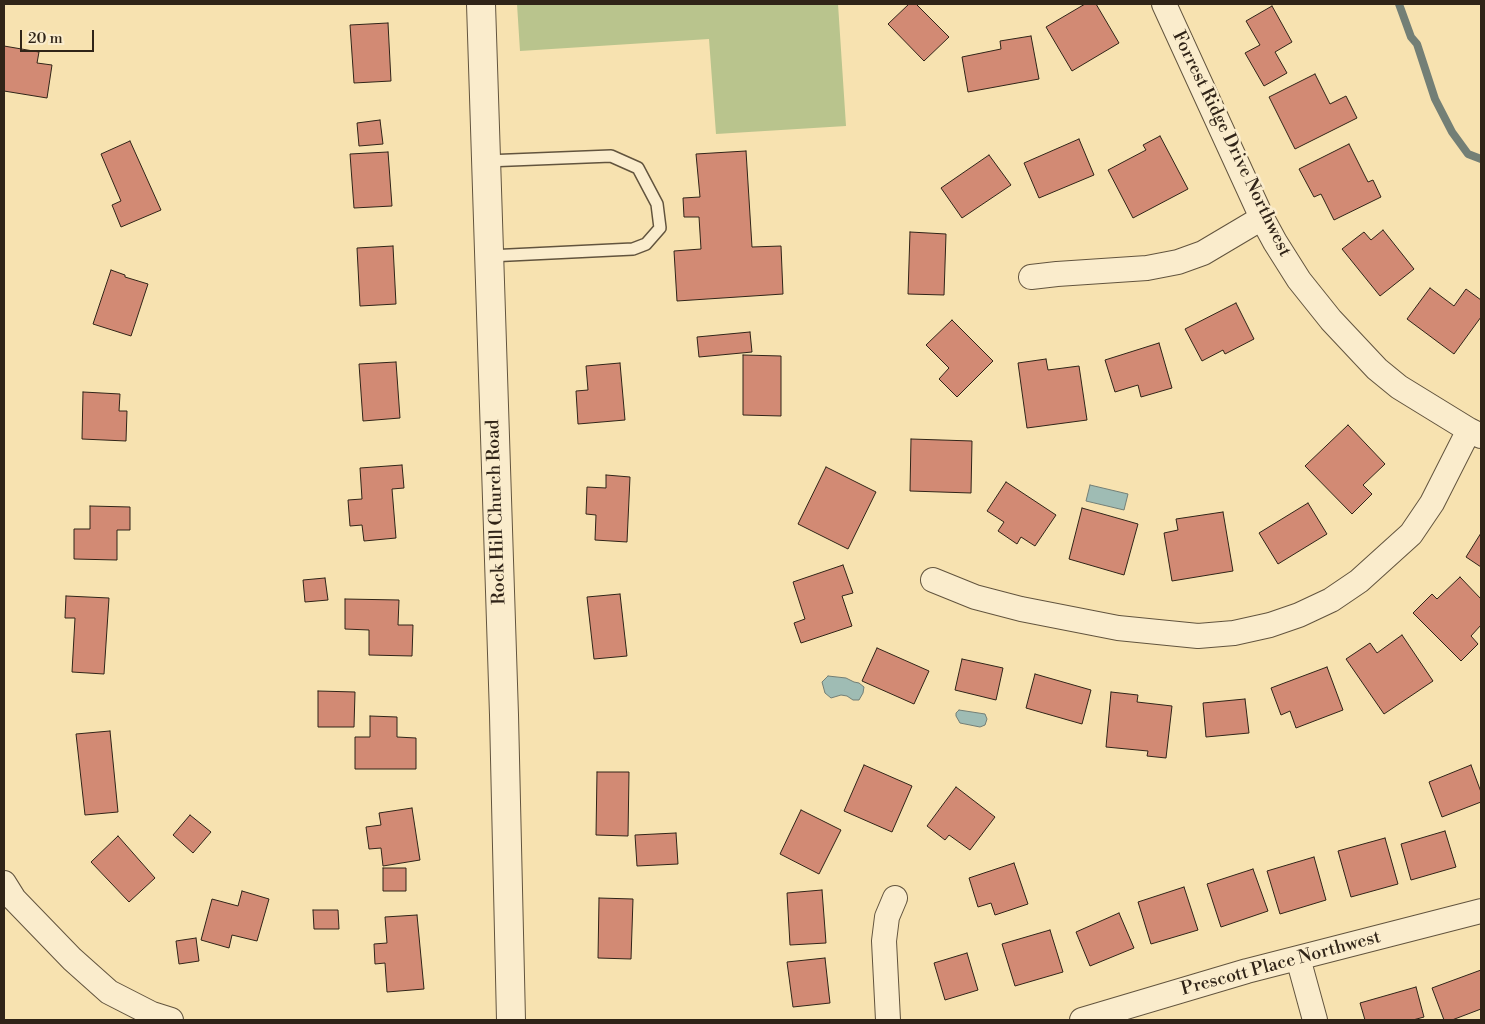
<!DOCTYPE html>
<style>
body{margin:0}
#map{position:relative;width:1485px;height:1024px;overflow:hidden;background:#f7e2b0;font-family:"Libre Bodoni",serif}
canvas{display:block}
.frame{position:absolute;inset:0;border:5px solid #302418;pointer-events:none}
.scale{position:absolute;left:20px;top:30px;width:74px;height:22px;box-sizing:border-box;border:2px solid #302418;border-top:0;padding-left:6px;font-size:15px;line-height:18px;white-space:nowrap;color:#302418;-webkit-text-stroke:4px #faeccc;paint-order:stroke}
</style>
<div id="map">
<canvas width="1485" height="1024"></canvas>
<div class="frame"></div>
<div class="scale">20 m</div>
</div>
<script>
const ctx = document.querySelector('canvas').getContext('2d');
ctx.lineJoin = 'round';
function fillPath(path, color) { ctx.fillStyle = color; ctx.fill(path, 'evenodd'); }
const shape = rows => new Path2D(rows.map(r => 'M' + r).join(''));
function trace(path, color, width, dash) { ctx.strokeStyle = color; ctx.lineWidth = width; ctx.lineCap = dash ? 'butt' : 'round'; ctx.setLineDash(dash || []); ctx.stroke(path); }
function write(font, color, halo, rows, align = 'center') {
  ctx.font = font + ' "Libre Bodoni",serif'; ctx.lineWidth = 5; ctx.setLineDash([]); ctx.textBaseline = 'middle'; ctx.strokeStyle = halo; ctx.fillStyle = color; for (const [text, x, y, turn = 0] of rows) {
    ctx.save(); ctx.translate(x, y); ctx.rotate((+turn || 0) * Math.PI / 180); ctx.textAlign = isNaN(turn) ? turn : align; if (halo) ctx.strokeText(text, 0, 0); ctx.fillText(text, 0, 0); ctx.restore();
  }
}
fillPath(shape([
 [517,4,838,4,846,126,716,134,709,39,520,51]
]), '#b9c48d');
const water = shape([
 [1090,485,1128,494,1124,510,1086,501,1090,485],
 [828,676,846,678,854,682,859,683,864,687,863,693,859,700,853,700,847,696,841,695,831,698,825,693,822,682,828,676],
 [959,710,985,714,987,719,985,725,980,727,960,723,956,716,956,713,959,710]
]);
fillPath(water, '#9fbcb4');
trace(water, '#737f76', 1);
trace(shape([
 [1399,4,1411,37,1417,44,1435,99,1452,132,1468,154,1481,159]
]), '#737f76', 8);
const building = shape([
 [909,4,916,4,949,37,924,61,888,24,909,4],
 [1085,4,1096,4,1119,43,1072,71,1046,27,1085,4],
 [1272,6,1292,42,1275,52,1287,73,1264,86,1245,53,1260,45,1246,21,1272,6],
 [388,23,391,81,354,83,350,25,388,23],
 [1031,36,1039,79,968,92,962,57,1001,49,1000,41,1031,36],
 [4,46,39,52,37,63,52,65,47,98,4,91,4,46],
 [1315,74,1330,104,1346,96,1357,118,1295,149,1269,97,1315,74],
 [380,120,383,144,359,146,357,123,380,120],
 [1160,136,1188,189,1133,218,1108,170,1146,150,1143,145,1160,136],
 [1079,139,1094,175,1039,198,1024,163,1079,139],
 [130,141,161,210,121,227,112,205,121,201,101,154,130,141],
 [1349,144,1368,182,1373,180,1381,197,1334,220,1321,194,1314,197,1299,169,1349,144],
 [746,151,752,247,781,246,783,294,677,301,674,251,701,249,699,217,684,217,683,198,700,197,696,154,746,151],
 [388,152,392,206,354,208,350,154,388,152],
 [989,155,1011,185,962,218,941,188,989,155],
 [1383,230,1414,269,1380,296,1342,249,1364,232,1371,240,1383,230],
 [910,232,946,234,944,295,908,294,910,232],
 [393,246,396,304,360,306,357,248,393,246],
 [111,270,125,275,125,277,148,284,131,336,93,324,111,270],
 [1430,288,1454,306,1466,289,1481,300,1481,317,1454,354,1407,319,1430,288],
 [1236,303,1254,339,1225,354,1223,350,1202,361,1185,329,1236,303],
 [952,320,993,361,957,397,939,379,949,368,926,345,952,320],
 [750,332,752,352,699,357,697,337,750,332],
 [1159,343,1172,388,1141,397,1138,385,1115,392,1105,360,1159,343],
 [743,355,781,356,781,416,743,415,743,355],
 [1046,359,1048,370,1079,366,1087,420,1027,428,1018,363,1046,359],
 [396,362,400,418,363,421,359,364,396,362],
 [620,363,625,420,578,424,576,391,588,390,586,366,620,363],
 [83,392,120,394,119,411,127,411,126,441,82,439,83,392],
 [1348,425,1385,464,1363,485,1372,494,1352,514,1305,466,1348,425],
 [911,439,972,441,971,493,910,491,911,439],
 [402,465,404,488,392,489,396,538,364,541,362,525,350,526,348,500,362,499,360,468,402,465],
 [826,467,876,492,848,549,798,524,826,467],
 [606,475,630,477,627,542,595,540,596,515,586,514,587,487,606,488,606,475],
 [1006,482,1056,515,1035,546,1021,537,1017,544,998,531,1004,522,987,511,1006,482],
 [1308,503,1327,534,1278,564,1259,533,1308,503],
 [90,506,130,507,130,530,117,530,117,560,74,559,74,529,90,529,90,506],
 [1082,508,1138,524,1124,575,1069,559,1082,508],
 [1223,512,1233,571,1172,581,1164,533,1178,530,1176,519,1223,512],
 [1481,533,1481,567,1466,557,1481,533],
 [843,565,853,593,842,596,852,626,801,643,794,623,805,619,793,582,843,565],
 [1460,577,1481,599,1481,625,1471,636,1478,644,1461,661,1413,613,1432,594,1437,599,1460,577],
 [325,578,328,600,305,602,303,580,325,578],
 [620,594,627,656,594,659,587,597,620,594],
 [66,596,109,598,104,674,72,672,75,618,65,618,66,596],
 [345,599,399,600,398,625,413,625,412,656,369,655,369,630,345,629,345,599],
 [1402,635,1433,681,1384,714,1346,659,1370,643,1377,653,1402,635],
 [877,648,929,671,914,704,862,681,877,648],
 [962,659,1003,668,996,700,955,690,962,659],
 [1327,667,1343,710,1296,728,1290,711,1281,715,1271,688,1327,667],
 [1035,674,1091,690,1082,724,1026,708,1035,674],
 [318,691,355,692,354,727,318,727,318,691],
 [1111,692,1138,695,1137,702,1172,706,1166,758,1147,756,1148,751,1106,747,1111,692],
 [1245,699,1249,733,1206,737,1203,703,1245,699],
 [370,716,397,717,397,737,416,738,416,769,355,769,355,737,370,737,370,716],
 [110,731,118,812,85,815,76,734,110,731],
 [864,765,912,786,892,832,844,811,864,765],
 [1471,765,1481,792,1481,802,1442,817,1429,782,1471,765],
 [597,772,629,772,628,836,596,835,597,772],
 [956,787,995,817,970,850,949,835,945,840,927,826,956,787],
 [412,808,420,860,383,866,381,848,369,849,366,827,381,825,379,813,412,808],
 [801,810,841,830,819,874,780,854,801,810],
 [190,815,211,832,193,853,173,835,190,815],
 [1445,831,1456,867,1411,880,1401,844,1445,831],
 [676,833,678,864,637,866,635,835,676,833],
 [118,836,155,878,129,902,91,862,118,836],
 [1385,838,1398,884,1351,897,1338,851,1385,838],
 [1314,857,1326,900,1280,914,1267,871,1314,857],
 [1014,863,1028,904,995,915,991,903,978,907,969,878,1014,863],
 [383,868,406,868,406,891,383,891,383,868],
 [1253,869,1268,911,1221,927,1207,884,1253,869],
 [1184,887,1198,930,1151,944,1138,902,1184,887],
 [822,890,826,943,790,945,787,893,822,890],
 [242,891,269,899,257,941,232,935,229,948,201,940,212,899,238,906,242,891],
 [599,898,633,899,631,959,598,958,599,898],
 [313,910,338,910,339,929,314,929,313,910],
 [1119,913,1134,948,1090,966,1076,932,1119,913],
 [417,915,424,989,387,992,385,963,375,964,374,944,387,943,385,917,417,915],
 [1050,930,1063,972,1015,986,1002,944,1050,930],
 [196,938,199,961,179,964,176,941,196,938],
 [967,953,978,990,945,1000,934,963,967,953],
 [825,958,830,1003,793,1007,787,962,825,958],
 [1481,970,1481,1009,1452,1020,1444,1020,1432,988,1481,970],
 [1416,987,1424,1017,1413,1020,1365,1020,1360,1003,1416,987]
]);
fillPath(building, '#d28a74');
trace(building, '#302418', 1);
const service = shape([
 [486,161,611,156,638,168,657,204,660,228,646,244,633,249,489,256]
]);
const minor = shape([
 [1164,4,1262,218,1275,242,1299,280,1331,320,1377,369,1399,387,1469,430,1481,436],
 [1031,277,1057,274,1147,268,1178,262,1203,253,1262,218],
 [933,580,975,597,1021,609,1118,628,1198,636,1234,633,1270,625,1299,615,1331,600,1359,581,1411,534,1432,503,1469,430],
 [4,883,14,899,72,959,109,992,152,1014,171,1020],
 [1298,958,1315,1020],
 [888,1020,884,941,887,917,895,898],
 [1082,1020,1247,971,1481,911]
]);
const tertiary = shape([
 [481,4,504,715,511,1020]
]);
trace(service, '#62543e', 14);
trace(minor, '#62543e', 26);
trace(tertiary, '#62543e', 30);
trace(service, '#faeccc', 11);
trace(minor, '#faeccc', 24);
trace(tertiary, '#faeccc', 28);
write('18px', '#302418', '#faeccc', [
 ["Forrest Ridge Drive Northwest",1231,144,64],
 ["Rock Hill Church Road",497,512,-92],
 ["Prescott Place Northwest",1281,964,-15]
]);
</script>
